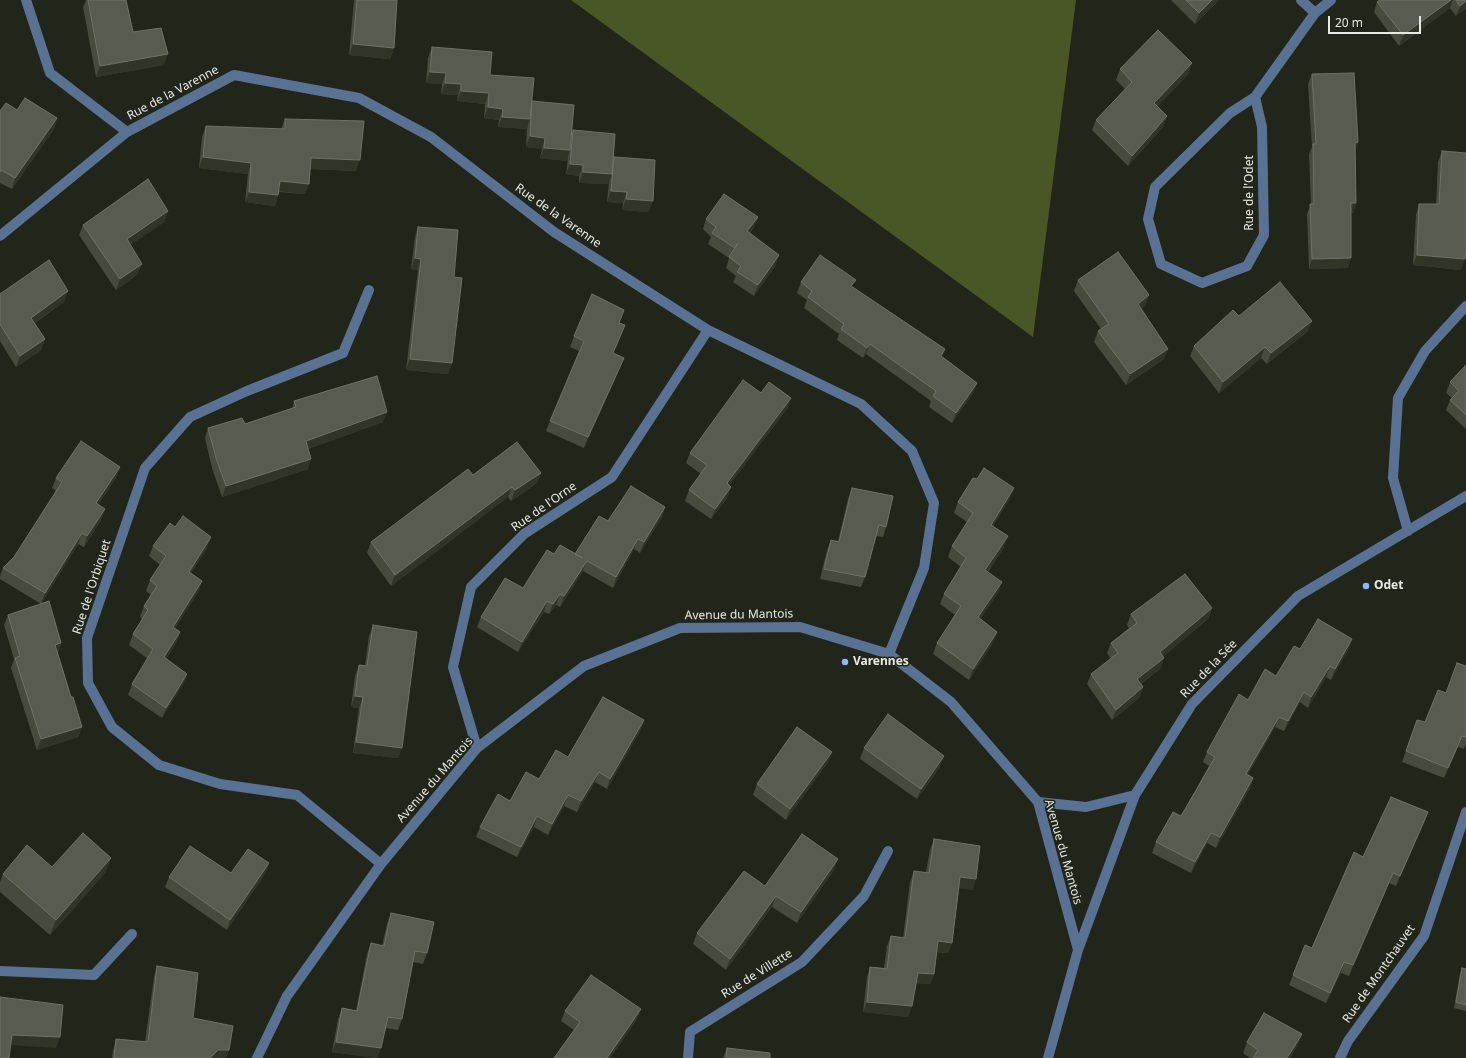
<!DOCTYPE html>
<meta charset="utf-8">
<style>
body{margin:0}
#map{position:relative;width:1466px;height:1058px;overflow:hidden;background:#22261a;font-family:"Noto Sans",sans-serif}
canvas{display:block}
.scale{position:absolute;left:1328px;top:16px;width:93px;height:18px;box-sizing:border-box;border:2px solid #e7e9e2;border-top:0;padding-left:5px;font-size:12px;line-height:14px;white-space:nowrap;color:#e7e9e2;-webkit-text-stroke:3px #22261a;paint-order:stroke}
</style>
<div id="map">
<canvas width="1466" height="1058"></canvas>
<div class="scale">20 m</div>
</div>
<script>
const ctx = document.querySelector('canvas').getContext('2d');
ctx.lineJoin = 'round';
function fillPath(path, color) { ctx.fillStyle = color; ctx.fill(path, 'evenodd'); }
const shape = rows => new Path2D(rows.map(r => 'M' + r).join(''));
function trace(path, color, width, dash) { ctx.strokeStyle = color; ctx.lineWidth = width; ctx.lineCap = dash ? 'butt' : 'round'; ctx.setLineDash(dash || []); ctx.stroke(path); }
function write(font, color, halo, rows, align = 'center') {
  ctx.font = font + ' "Noto Sans",sans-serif'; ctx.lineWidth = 3; ctx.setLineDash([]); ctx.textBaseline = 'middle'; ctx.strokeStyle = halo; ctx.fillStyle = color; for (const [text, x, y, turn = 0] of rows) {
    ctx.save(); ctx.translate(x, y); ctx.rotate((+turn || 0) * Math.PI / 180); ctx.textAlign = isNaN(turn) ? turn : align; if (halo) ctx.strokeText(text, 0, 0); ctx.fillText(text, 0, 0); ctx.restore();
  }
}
fillPath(shape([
 [571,0,1076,0,1033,337]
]), '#495625');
trace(shape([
 [26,0,50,73,127,132],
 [1301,0,1315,13],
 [1255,97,1262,127,1264,235,1247,266,1202,283,1161,264,1148,219,1155,187,1230,113,1255,97,1315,13,1331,0],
 [0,236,127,132,234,75,359,98,431,137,554,232,708,330,861,404,912,451,934,503,924,568,889,654],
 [369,290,343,353,247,391,190,417,145,468,87,638,88,683,112,727,159,765,220,784,297,795,381,864],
 [1408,531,1393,478,1398,398,1425,351,1466,306],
 [477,748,453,667,471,587,524,534,612,477,708,330],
 [1038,802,1086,807,1135,795],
 [1078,950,1135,795,1192,704,1298,596,1466,496],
 [0,971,94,975,132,934],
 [257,1058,287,996,381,864,477,748,584,666,680,628,800,627,889,654,951,702,1038,802,1078,950,1048,1058],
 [688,1058,690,1032,802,962,864,896,888,851],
 [1340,1058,1348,1041,1424,936,1466,812]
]), '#597193', 10);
fillPath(shape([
 [86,0,126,0,133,32,164,65,96,77,83,7],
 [354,0,397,0,394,48,390,59,349,55],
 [1171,0,1219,0,1195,24],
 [1380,0,1466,0,1456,16,1450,8,1399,46,1374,12,1377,2],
 [432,47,490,75,532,102,572,132,613,159,649,212,622,210,623,203,607,202,609,182,608,184,579,183,579,176,566,174,568,158,567,161,540,158,542,149,526,147,527,128,527,129,498,127,499,120,484,118,485,104,457,101,458,95,441,94,442,84,426,83,428,58],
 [1192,63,1188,74,1157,107,1167,116,1163,127,1128,166,1092,130,1096,120,1125,89,1116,80,1120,69],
 [1312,74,1358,142,1355,150,1356,203,1353,213,1351,213,1348,268,1309,269,1307,214,1311,204,1309,154,1312,147,1308,84],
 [17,110,57,118,54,129,12,189,0,183,0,111],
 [285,119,356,171,310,169,305,194,279,192,275,206,245,202,248,174,199,168,202,137,206,126,281,129],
 [1442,151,1461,270,1413,265,1416,215,1419,204,1436,204,1438,162],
 [168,211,164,222,130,245,138,274,116,290,79,235,83,225],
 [758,217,754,227,750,233,776,265,754,296,733,282,736,276,726,268,729,258,708,244,711,237,703,229,706,219],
 [418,227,454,277,452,363,448,374,406,370,418,270,411,269,415,237],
 [1078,280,1149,295,1145,306,1141,309,1164,359,1126,385,1094,342,1098,331,1101,329,1074,291],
 [801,282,853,288,942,357,977,383,973,393,952,423,929,407,931,401,866,354,863,358,837,340,839,334,804,308,807,300,797,293],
 [68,291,64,302,35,323,45,339,41,350,16,367,0,341,0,294],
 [1239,316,1308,331,1267,364,1261,358,1219,393,1190,356,1194,346],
 [619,323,621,336,613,353,620,368,584,448,546,431,579,351,570,347,574,336],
 [1466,365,1466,429,1446,410,1450,400,1452,398,1446,393,1450,382],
 [761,393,791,398,787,409,729,485,728,497,711,519,685,501,689,490,701,474,686,463,690,453],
 [294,401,383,422,308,449,308,469,222,497,212,468,205,438,208,428,245,424,292,409],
 [541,473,537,483,511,501,508,497,391,586,367,553,371,542,473,475],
 [56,478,116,478,98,505,101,520,84,547,78,544,41,604,61,643,58,653,71,697,82,727,78,737,37,750,11,668,14,659,4,625,8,615,41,604,0,579,0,576,3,568,14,557,56,491,52,488],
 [852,488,886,527,883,537,876,536,865,577,861,587,820,579,827,550,831,540,838,541,848,499],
 [1010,498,993,526,1004,547,988,572,998,593,980,619,997,632,993,643,969,680,933,654,937,643,955,615,940,604,944,594,961,567,948,557,952,546,967,522,954,513,958,502],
 [665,507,662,517,640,553,634,549,613,588,583,571,560,607,556,605,549,614,544,612,518,652,477,627,481,617,523,588,554,554,575,554,608,521],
 [153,546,207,548,191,573,202,581,198,592,175,628,180,632,176,643,166,659,187,674,183,684,162,718,128,695,132,684,148,659,129,645,133,634,142,619,140,617,144,606,151,595,146,591,150,580,160,565,149,556],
 [1212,608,1208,619,1163,656,1161,668,1141,684,1143,687,1139,698,1112,720,1087,684,1091,674,1111,659,1107,653,1111,643,1129,628,1127,625,1131,614],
 [373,625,398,758,353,753,359,708,351,707,355,676,359,665,365,666,369,636],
 [1352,639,1348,650,1331,680,1326,677,1308,708,1300,702,1284,731,1275,727,1248,774,1253,778,1250,788,1216,848,1207,843,1191,873,1152,853,1156,842,1181,816,1209,766,1203,762,1207,752,1248,700,1276,676,1300,649],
 [1466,666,1466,744,1464,749,1458,747,1444,778,1402,762,1417,720,1425,722,1446,693],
 [644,720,640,731,607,789,595,782,577,812,564,806,548,835,534,827,517,857,476,837,480,827,510,801,568,757],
 [864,748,940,767,917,799,860,759],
 [828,762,786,820,753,795,757,784],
 [1428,812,1424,823,1396,886,1389,883,1349,976,1341,973,1326,1003,1289,985,1293,975,1312,948],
 [934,839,973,890,959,888,952,943,948,953,937,952,934,974,930,984,916,983,912,1006,908,1017,863,1012,867,977,870,967,884,968,887,946,891,936,903,938,910,882,914,871,926,872,930,850],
 [111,858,105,873,50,935,0,892,0,882,3,874],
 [269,863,265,874,227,930,165,887,169,877,231,873],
 [834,870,797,923,772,907,726,970,693,944,697,933,765,886],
 [391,913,427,953,423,964,413,962,402,1019,398,1030,385,1028,381,1048,377,1058,332,1052,338,1019,342,1008,356,1011,367,954,371,943,382,946,387,924],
 [157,966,193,1018,226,1058,112,1058,113,1050,116,1039,145,1042,154,977],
 [1462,968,1466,969,1466,1011,1454,1008,1460,973],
 [565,1011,637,1019,610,1058,554,1058,574,1030,561,1021],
 [1302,1034,1298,1044,1290,1058,1250,1058,1243,1053,1247,1042],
 [727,1048,770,1058,723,1058]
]), '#474b3e');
fillPath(shape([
 [1212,0,1219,0,1195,24,1199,13],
 [1451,0,1453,0,1450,8,1399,46,1403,35],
 [1466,1,1466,9,1456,16,1460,6],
 [353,44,394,48,390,59,349,55],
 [168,54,164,65,96,77,100,66],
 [1192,63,1188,74,1150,114,1154,103],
 [430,72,446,73,442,84,426,83],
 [445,83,461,84,458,95,441,94],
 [461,91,489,93,485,104,457,101],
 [488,107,503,109,499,120,484,118],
 [1167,116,1163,127,1128,166,1132,156],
 [502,117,530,119,527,129,498,127],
 [57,118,54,129,12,189,15,178],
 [530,136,545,138,542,149,526,147],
 [1358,142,1354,152,1355,143],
 [544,148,570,150,567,161,540,158],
 [203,157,251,163,248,174,199,168],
 [311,158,360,160,356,171,307,169],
 [570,164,583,165,579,176,566,174],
 [583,172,612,174,608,184,579,183],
 [280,181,309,184,305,194,276,191],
 [611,191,627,192,623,203,607,202],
 [249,192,278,195,275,206,245,202],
 [626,199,653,201,649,212,622,210],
 [1351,203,1356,203,1353,213,1347,213],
 [168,211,164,222,123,250,127,239],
 [758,217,754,227,743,242,747,231],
 [779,255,776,265,754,296,758,285],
 [1417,255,1465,259,1461,270,1413,265],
 [415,258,421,259,418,270,411,269],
 [1351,258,1348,268,1309,269,1312,259],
 [142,264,138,274,116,290,120,279],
 [68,291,64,302,27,328,31,318],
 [1149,295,1145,306,1134,314,1138,304],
 [1312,321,1308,331,1267,364,1271,353],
 [625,325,621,336,609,363,613,353],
 [45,339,41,350,16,367,20,356],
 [870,344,866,354,863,358,867,348],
 [1265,347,1261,358,1219,393,1223,382],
 [1168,349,1164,359,1126,385,1130,374],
 [624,358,620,368,584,448,588,437],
 [410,359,452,363,448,374,406,370],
 [977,383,973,393,952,423,956,413],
 [791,398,787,409,723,494,727,483],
 [387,412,383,422,302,451,306,441],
 [311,459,308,469,222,497,226,486],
 [120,467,116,478,92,514,96,503],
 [541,473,537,483,511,501,515,490],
 [512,487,508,497,391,586,395,575],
 [731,487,728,497,711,519,715,509],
 [1014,488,1010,498,987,535,991,525],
 [665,507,662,517,640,553,644,542],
 [105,509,101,520,84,547,87,536],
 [82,533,78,544,41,604,45,593],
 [1008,536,1004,547,981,581,985,570],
 [211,537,207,548,185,582,189,572],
 [638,539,634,549,613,588,616,577],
 [587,561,583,571,560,607,564,596],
 [202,581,198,592,169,637,173,627],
 [1002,582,998,593,974,628,978,617],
 [560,594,556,605,549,614,553,604],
 [547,601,544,612,518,652,522,642],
 [1212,608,1208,619,1156,663,1160,652],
 [180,632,176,643,160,668,164,657],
 [997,632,993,643,969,680,973,669],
 [1352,639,1348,650,1331,680,1335,669],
 [61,643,58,654,55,645],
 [1164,658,1161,668,1133,690,1137,679],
 [1330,666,1326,677,1308,708,1311,697],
 [187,674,183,684,162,718,166,708],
 [1143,687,1139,698,1112,720,1116,710],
 [1304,692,1300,702,1284,731,1288,721],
 [355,696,363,697,359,708,351,707],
 [1279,717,1275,727,1242,784,1246,774],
 [644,720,640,731,607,789,610,779],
 [82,727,78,737,37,750,41,739],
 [1462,736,1458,747,1444,778,1448,768],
 [356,742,402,748,398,758,353,753],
 [832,752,828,762,786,820,790,809],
 [944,756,940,767,917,799,921,789],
 [599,772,595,782,577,812,581,801],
 [1253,778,1250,788,1216,848,1220,837],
 [568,795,564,806,548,835,552,824],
 [1428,812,1424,823,1396,886,1400,876],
 [537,816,534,827,517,857,521,847],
 [1211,833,1207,843,1191,873,1195,862],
 [111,858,105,873,50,935,56,920],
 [838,859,834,870,797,923,801,912],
 [269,863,265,874,227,930,230,920],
 [1393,873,1389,883,1349,976,1353,965],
 [960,877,976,879,973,890,956,888],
 [776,896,772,907,726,970,730,959],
 [938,941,952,943,948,953,934,952],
 [1344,962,1341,973,1326,1003,1330,993],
 [918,973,934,974,930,984,914,983],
 [867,1002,912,1006,908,1017,863,1012],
 [641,1009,637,1019,610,1058,607,1058],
 [1302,1034,1298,1044,1290,1058,1287,1058],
 [12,1035,60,1037,56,1048,8,1045],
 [336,1042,381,1048,377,1058,332,1052],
 [218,1050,229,1050,226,1058,210,1058]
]), '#313528');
const building = shape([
 [88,0,126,0,133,32,161,28,168,54,100,66,88,0],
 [357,0,397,0,394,48,353,44,357,0],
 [1186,0,1212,0,1199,13,1186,0],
 [1380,0,1451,0,1403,35,1377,2,1380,0],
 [1456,0,1466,0,1466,1,1460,6,1456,0],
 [1158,30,1192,63,1154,103,1167,116,1132,156,1096,120,1132,82,1120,69,1158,30],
 [432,47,492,52,490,75,534,78,530,119,502,117,503,109,488,107,489,93,461,91,461,84,445,83,446,73,430,72,432,47],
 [1354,73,1358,142,1355,143,1356,203,1351,203,1351,258,1312,259,1310,204,1314,204,1313,144,1316,144,1312,74,1354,73],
 [25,98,57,118,15,178,1,170,0,172,0,111,6,103,17,110,25,98],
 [532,101,574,105,570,150,544,148,545,138,530,136,532,101],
 [285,119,364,121,360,160,311,158,309,184,280,181,278,195,249,192,251,163,203,157,206,126,285,129,285,119],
 [573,130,615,134,612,174,583,172,583,165,570,164,573,130],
 [1442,151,1466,153,1466,248,1465,259,1417,255,1419,204,1439,204,1442,151],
 [614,157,655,160,653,201,626,199,627,192,611,191,614,157],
 [148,179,168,211,127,239,142,264,120,279,83,225,148,179],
 [724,194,758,217,747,231,779,255,758,285,737,272,741,266,729,257,738,243,735,248,712,233,716,227,706,219,724,194],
 [418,227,458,230,454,277,462,278,452,363,410,359,421,259,415,258,418,227],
 [1118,252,1149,295,1138,304,1168,349,1130,374,1098,331,1109,324,1078,280,1118,252],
 [820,255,856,280,851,286,945,349,941,356,977,383,956,413,933,396,936,391,870,344,867,348,841,329,844,324,808,297,812,291,801,282,820,255],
 [49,260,68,291,31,318,45,339,20,356,0,324,0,294,49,260],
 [1280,282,1312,321,1271,353,1265,347,1223,382,1194,346,1233,310,1239,316,1280,282],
 [592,294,624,310,619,323,625,325,613,353,624,358,588,437,550,421,584,341,574,336,592,294],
 [1466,365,1466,415,1450,400,1459,391,1450,382,1466,365],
 [377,376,387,412,306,441,311,459,226,486,216,458,208,428,242,418,245,424,296,407,294,401,377,376],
 [743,380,761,393,769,382,791,398,727,483,731,487,715,509,689,490,707,465,690,453,743,380],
 [81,441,120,467,96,503,105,509,87,536,82,533,45,593,3,568,14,557,62,482,56,478,81,441],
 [517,442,541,473,515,490,512,487,395,575,371,542,468,469,473,475,517,442],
 [984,468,1014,488,991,525,1008,536,985,570,1002,582,978,617,997,632,973,669,937,643,961,606,944,594,966,558,952,546,973,513,958,502,973,478,977,479,984,468],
 [631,486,665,507,644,542,638,539,616,577,587,561,564,596,560,594,553,604,547,601,522,642,481,617,505,578,523,588,547,550,554,554,560,545,583,558,575,554,599,516,608,521,631,486],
 [852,488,893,496,886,527,879,525,865,577,824,569,831,540,839,542,852,488],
 [183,516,211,537,189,572,202,581,173,627,180,632,164,657,187,674,166,708,132,684,153,649,133,634,148,610,144,606,157,586,150,580,166,556,153,546,170,523,175,527,183,516],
 [1185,574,1212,608,1160,652,1164,658,1137,679,1143,687,1116,710,1091,674,1118,653,1111,643,1137,623,1131,614,1185,574],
 [49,601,61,643,55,645,71,697,73,697,82,727,41,739,15,658,20,656,8,615,49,601],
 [1318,619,1352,639,1335,669,1330,666,1311,697,1304,692,1288,721,1279,717,1246,774,1253,778,1220,837,1211,833,1195,862,1156,842,1173,812,1181,816,1198,787,1215,757,1207,752,1239,694,1248,700,1265,669,1276,676,1294,646,1300,649,1318,619],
 [373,625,417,632,402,748,356,742,363,697,355,696,357,680,359,665,367,666,373,625],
 [1457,663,1466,666,1466,737,1462,736,1448,768,1406,751,1417,720,1425,722,1438,690,1446,693,1457,663],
 [603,697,644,720,610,779,599,772,581,801,568,795,552,824,537,816,521,847,480,827,498,794,510,801,526,772,539,779,556,750,568,757,603,697],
 [888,714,944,756,921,789,864,748,888,714],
 [797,727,832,752,790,809,757,784,797,727],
 [1391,797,1428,812,1400,876,1393,873,1353,965,1344,962,1330,993,1293,975,1305,945,1312,948,1354,852,1363,857,1391,797],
 [83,833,111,858,56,920,3,874,27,845,52,867,83,833],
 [802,834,838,859,801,912,776,896,730,959,697,933,744,871,765,886,802,834],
 [934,839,980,846,976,879,960,877,952,943,938,941,934,974,918,973,912,1006,867,1002,870,967,887,969,891,936,905,938,914,871,929,873,934,839],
 [190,846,231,873,248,849,269,863,230,920,169,877,190,846],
 [391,913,434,922,427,953,415,951,402,1019,388,1017,381,1048,336,1042,342,1008,357,1011,371,943,384,946,391,913],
 [157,966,198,973,193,1018,233,1026,229,1050,218,1050,210,1058,114,1058,116,1039,148,1042,157,966],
 [1462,968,1466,969,1466,1005,1456,1002,1462,968],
 [591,975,641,1009,607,1058,554,1058,580,1022,565,1011,591,975],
 [0,997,63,1005,60,1037,12,1035,9,1058,0,1058,0,997],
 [1264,1013,1302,1034,1287,1058,1253,1058,1258,1050,1247,1042,1264,1013],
 [727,1048,770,1053,770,1058,726,1058,727,1048]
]);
fillPath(building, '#585c50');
trace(building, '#6f7267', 1);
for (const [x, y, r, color] of [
 [1366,586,4,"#8abafc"],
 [845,662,4,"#8abafc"]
]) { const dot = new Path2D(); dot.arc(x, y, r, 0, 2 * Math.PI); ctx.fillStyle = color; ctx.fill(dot); trace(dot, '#22261a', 1.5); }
write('12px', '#e7e9e2', '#22261a', [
 ["Rue de la Varenne",173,93,-28],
 ["Rue de l'Odet",1250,193,-90],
 ["Rue de la Varenne",558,216,35],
 ["Rue de l'Orne",544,507,-35],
 ["Rue de l'Orbiquet",92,587,-72],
 ["Avenue du Mantois",739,615,-1],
 ["Rue de la Sée",1209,669,-46],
 ["Avenue du Mantois",435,780,-49],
 ["Avenue du Mantois",1063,852,74],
 ["Rue de Villette",757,974,-32],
 ["Rue de Montchauvet",1379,974,-55]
]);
write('bold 12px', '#e7e9e2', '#22261a', [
 ["Odet",1374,586],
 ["Varennes",853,662]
], 'left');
</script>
